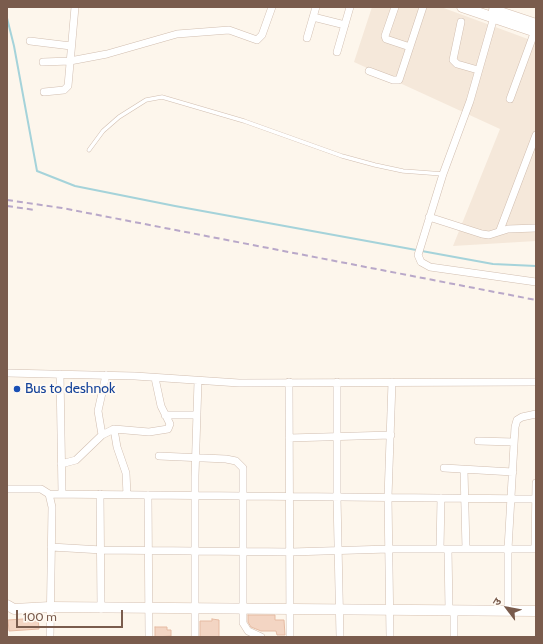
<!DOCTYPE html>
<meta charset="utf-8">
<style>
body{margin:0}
#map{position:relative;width:543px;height:644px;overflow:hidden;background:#fdf6ec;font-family:Cabin,"Noto Sans Devanagari",sans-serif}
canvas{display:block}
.frame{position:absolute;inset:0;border:8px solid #7a5c4d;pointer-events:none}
.north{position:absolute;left:487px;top:588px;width:40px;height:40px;-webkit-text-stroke:3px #fffaf3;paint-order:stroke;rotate:302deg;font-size:11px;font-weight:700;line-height:16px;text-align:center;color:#7a5c4d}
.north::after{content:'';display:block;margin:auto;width:14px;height:18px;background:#7a5c4d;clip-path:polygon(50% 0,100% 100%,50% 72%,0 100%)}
.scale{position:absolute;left:16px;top:610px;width:107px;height:18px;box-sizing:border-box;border:2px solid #7a5c4d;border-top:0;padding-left:5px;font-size:12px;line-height:14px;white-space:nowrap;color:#7a5c4d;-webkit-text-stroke:3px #fffaf3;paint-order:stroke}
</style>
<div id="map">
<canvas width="543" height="644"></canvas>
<div class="frame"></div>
<div class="north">उ</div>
<div class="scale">100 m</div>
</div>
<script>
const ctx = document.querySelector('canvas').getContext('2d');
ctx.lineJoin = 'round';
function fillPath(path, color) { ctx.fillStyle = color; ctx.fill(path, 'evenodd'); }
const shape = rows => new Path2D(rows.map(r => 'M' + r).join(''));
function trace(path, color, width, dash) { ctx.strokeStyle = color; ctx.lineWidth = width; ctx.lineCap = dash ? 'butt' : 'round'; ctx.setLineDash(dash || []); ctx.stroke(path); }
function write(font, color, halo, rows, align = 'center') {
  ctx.font = font + ' Cabin,sans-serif'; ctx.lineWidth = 4; ctx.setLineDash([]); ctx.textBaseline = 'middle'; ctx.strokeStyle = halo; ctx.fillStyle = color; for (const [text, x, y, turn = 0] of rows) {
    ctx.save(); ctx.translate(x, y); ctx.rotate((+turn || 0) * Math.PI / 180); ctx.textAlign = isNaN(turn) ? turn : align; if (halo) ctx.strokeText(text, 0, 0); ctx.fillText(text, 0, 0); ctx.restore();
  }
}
fillPath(shape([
 [372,7,441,7,536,42,536,241,453,246,500,129,354,62]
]), '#f5e8da');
trace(shape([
 [7,18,14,46,37,171,75,186,175,206,493,264,536,266]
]), '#a5d3da', 2);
const building = shape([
 [248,615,275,615,275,620,284,620,285,635,277,635,276,631,261,631,251,627,248,622,248,615],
 [38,618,39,629,9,631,8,620,38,618],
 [212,619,219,620,219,637,200,637,200,621,212,621,212,619],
 [155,627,167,627,167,630,171,630,171,636,155,637,155,627]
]);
fillPath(building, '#f3d5c3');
trace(building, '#e6bba3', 1);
const lane = shape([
 [89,150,103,131,119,117,146,100,162,97,244,121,342,156,375,165,403,171,443,174]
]);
const street = shape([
 [395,7,385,36,386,39,410,47],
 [313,17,345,25],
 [494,17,470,101,443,174,418,255,421,262,430,267,536,282],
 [461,22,453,60,457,64,478,70],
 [307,38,316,7],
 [30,41,71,46],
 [337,52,350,7],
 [43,62,70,61,107,54,177,34,229,30,257,40,262,35,272,7],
 [369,71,393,80,399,80,423,7],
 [44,92,64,90,68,86,75,7],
 [510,99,536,28],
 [429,217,482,234,489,235,508,229,536,228],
 [500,230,536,135],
 [7,373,135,376,239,383,536,382],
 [60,374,62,494],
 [289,382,290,637],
 [337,382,337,497,340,637],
 [165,415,197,415],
 [114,429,117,447,126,473,127,495],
 [102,435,98,411,106,375],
 [289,438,391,435],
 [478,441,514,442],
 [159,456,226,459,236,461,243,468,243,623,248,631,261,637],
 [61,464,76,460,102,435,114,429,149,432,168,429,170,424,161,406,155,378],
 [444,468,513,472],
 [464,470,466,549],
 [7,489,41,489,49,494,52,507,50,637],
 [49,494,536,499],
 [100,494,101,609],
 [148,495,149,637],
 [51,547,102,550,291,552,389,549,536,549],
 [440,549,441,498],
 [448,549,449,610],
 [535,549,536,483],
 [454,610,454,637],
 [508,611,508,549,515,427,517,420,522,417,536,414],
 [195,637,195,476,198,381],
 [390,637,388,497,392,382]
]);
const secondary = shape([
 [462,7,536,32],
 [494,10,536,24],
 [7,605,14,609,50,607,536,611]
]);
trace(lane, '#d1beb0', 4.5);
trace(street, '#d1beb0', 8);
trace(secondary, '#d6c0b0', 11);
trace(lane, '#fff', 3.5);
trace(street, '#fff', 7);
trace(secondary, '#fff', 10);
trace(shape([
 [7,200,62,208,536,300],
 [7,206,35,210]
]), '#b9a8c9', 2, [6, 4]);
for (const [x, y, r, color] of [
 [17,389,4,"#1a4fb4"]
]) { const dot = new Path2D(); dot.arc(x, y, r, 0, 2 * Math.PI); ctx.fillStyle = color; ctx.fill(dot); trace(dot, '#fffaf3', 1.5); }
write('14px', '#164399', '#fffaf3', [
 ["Bus to deshnok",25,389]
], 'left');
</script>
